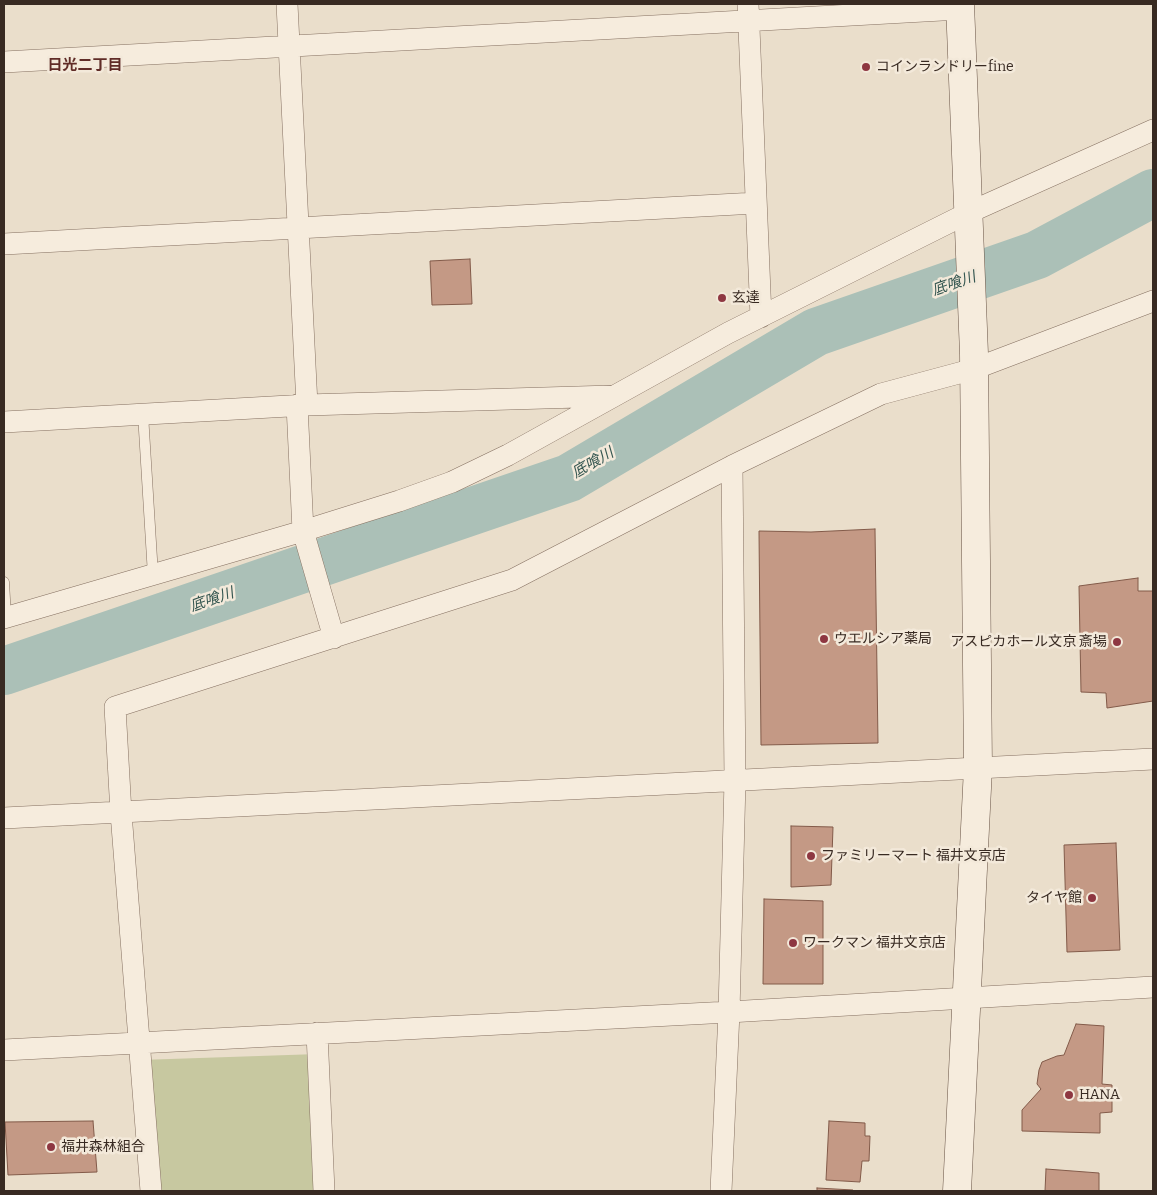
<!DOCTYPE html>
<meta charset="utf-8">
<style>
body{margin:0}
#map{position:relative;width:1157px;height:1195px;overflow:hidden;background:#eadecb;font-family:Bitter,serif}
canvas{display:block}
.frame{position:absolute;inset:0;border:5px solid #382a22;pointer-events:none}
</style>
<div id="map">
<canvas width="1157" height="1195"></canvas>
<div class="frame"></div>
</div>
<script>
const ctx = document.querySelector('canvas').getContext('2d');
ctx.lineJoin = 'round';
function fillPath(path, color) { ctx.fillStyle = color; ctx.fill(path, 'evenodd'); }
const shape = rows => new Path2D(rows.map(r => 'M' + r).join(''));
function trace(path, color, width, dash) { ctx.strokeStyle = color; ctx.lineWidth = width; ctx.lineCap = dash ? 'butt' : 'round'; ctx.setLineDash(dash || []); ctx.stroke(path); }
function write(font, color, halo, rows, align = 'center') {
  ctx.font = font + ' Bitter,"Noto Sans JP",serif'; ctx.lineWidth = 5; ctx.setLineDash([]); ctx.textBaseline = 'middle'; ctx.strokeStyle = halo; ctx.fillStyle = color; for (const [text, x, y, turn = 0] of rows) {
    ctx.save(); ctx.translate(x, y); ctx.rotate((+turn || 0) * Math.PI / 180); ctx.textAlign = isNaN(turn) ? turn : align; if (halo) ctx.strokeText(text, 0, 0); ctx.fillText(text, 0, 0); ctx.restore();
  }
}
fillPath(shape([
 [318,1054,324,1191,158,1191,140,1060]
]), '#c7c8a0');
trace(shape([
 [4,671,569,478,816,332,1037,255,1153,193]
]), '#abc0b7', 48);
const building = shape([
 [470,259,472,304,432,305,430,261,470,259],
 [875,529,878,743,761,745,759,531,811,532,875,529],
 [1138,578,1138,591,1153,591,1153,701,1107,708,1106,693,1081,692,1079,586,1138,578],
 [791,826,833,827,831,885,791,887,791,826],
 [1116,843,1120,950,1067,952,1064,845,1116,843],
 [764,899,823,901,823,984,763,984,764,899],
 [1076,1024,1104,1026,1102,1084,1112,1085,1112,1112,1100,1113,1100,1133,1022,1131,1022,1110,1041,1089,1037,1084,1039,1070,1042,1062,1057,1056,1064,1055,1076,1024],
 [93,1121,97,1172,8,1175,5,1122,93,1121],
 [829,1121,865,1123,865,1136,870,1136,869,1161,862,1161,860,1182,826,1180,829,1121],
 [1046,1169,1099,1173,1099,1191,1045,1191,1046,1169],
 [817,1188,853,1190,853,1191,817,1191,817,1188]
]);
fillPath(building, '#c49985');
trace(building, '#825a49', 1);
const lane = shape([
 [143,414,153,575],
 [4,582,6,617]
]);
const street = shape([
 [287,4,307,405],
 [748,4,761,317],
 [4,62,960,9],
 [4,244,756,203],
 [297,405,303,531,334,638],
 [4,422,307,405,612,396],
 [4,618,303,531,399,501,452,482,508,455,728,333,968,213,1153,130],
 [4,818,1153,759],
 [317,1033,324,1191],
 [4,1050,729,1012,1153,987],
 [151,1191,121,813,115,707,512,580,732,466,881,394,974,369,1153,301],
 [721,1191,729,1012,735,781,732,466]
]);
const secondary = shape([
 [957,1191,978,768,974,354,960,4]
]);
trace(lane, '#857061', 11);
trace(street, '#857061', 22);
trace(secondary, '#675244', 29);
trace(lane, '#f6ecdd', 10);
trace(street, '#f6ecdd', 21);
trace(secondary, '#f6ecdd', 28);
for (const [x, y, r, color] of [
 [866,67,5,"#8e3741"],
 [722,298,5,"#8e3741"],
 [824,639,5,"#8e3741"],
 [1117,642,5,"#8e3741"],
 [811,856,5,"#8e3741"],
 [1092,898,5,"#8e3741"],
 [793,943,5,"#8e3741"],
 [1069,1095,5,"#8e3741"],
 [51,1147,5,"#8e3741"]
]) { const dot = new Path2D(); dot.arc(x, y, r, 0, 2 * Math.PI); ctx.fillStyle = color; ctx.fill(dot); trace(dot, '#f3e9da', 2); }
write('14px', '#382a22', '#f3e9da', [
 ["コインランドリーfine",876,67],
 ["玄達",732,298],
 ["ウエルシア薬局",834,639],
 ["アスピカホール文京 斎場",1107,642,"right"],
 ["ファミリーマート 福井文京店",821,856],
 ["タイヤ館",1082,898,"right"],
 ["ワークマン 福井文京店",803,943],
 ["HANA",1079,1095],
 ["福井森林組合",61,1147]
], 'left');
write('bold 15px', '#602c27', '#f3e9da', [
 ["日光二丁目",85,66]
]);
write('italic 15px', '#345650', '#f3e9da', [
 ["底喰川",954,284,-19],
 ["底喰川",593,463,-30],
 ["底喰川",212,600,-19]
]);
</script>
